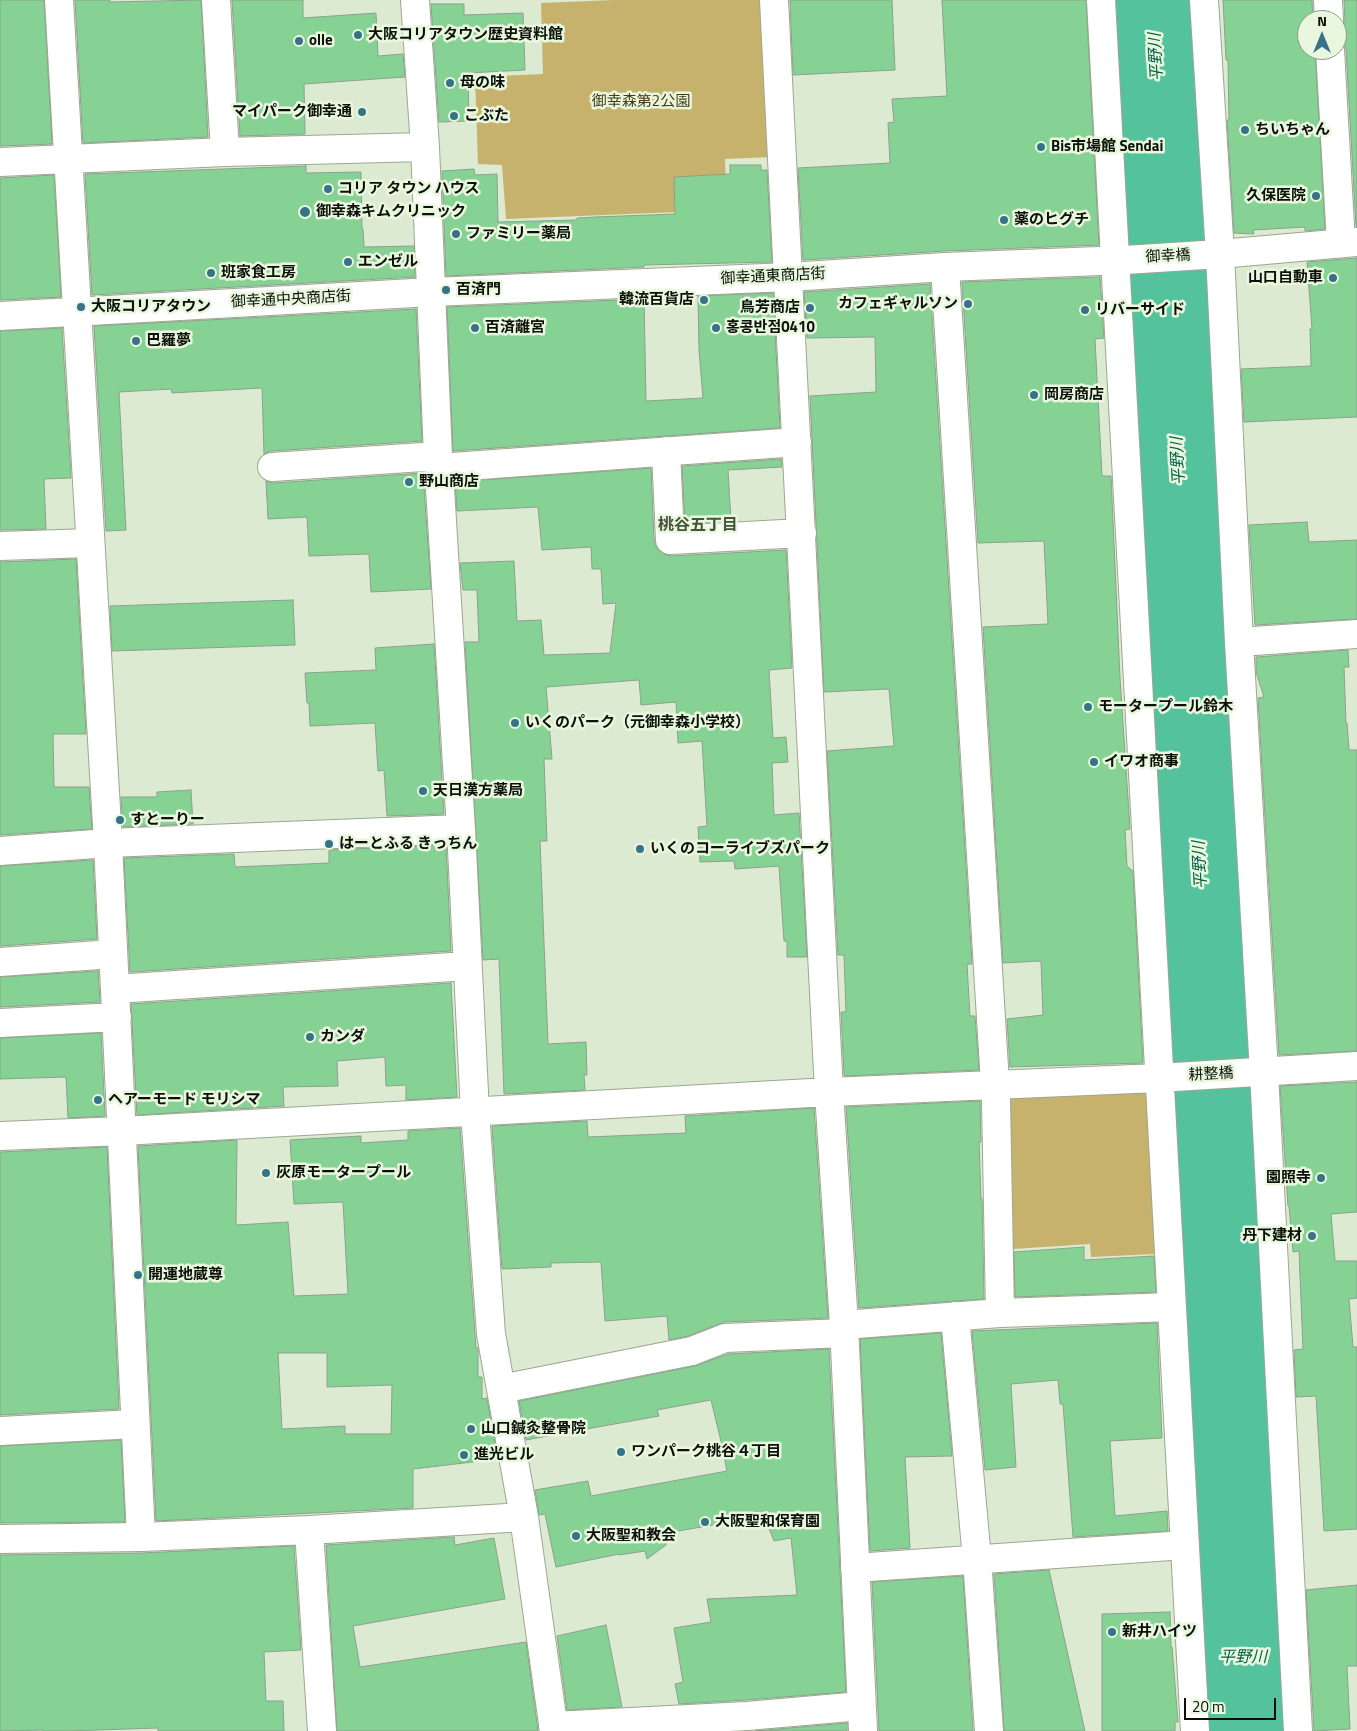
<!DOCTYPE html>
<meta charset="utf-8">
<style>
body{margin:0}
#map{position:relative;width:1357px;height:1731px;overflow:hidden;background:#dcead1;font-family:"Titillium Web",sans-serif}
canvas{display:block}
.north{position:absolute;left:1297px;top:10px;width:50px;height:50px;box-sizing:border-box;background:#e9f7de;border:1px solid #909b88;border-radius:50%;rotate:0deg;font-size:14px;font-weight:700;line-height:20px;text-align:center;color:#0b1008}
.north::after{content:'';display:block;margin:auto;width:18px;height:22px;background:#357389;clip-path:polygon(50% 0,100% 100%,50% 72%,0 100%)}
.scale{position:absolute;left:1184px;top:1698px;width:92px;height:22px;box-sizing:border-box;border:2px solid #0b1008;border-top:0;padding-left:6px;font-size:15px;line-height:18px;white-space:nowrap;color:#0b1008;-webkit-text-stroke:4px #e9f7de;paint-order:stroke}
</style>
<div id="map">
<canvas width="1357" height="1731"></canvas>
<div class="north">N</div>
<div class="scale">20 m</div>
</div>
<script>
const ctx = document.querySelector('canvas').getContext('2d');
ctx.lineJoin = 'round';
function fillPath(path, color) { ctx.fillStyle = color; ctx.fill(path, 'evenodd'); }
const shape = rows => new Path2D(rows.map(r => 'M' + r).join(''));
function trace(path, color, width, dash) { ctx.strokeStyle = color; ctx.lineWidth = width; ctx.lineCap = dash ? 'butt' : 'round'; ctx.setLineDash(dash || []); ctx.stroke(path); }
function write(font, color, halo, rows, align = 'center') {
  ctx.font = font + ' "Titillium Web","Noto Sans JP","Noto Sans KR",sans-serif'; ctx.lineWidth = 5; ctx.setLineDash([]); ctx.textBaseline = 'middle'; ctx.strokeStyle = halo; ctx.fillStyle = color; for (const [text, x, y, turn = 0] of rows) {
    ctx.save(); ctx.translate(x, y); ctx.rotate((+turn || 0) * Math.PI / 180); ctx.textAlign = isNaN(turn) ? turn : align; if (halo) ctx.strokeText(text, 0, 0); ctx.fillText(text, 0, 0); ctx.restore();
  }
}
fillPath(shape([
 [614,0,766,0,772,157,725,159,727,210,506,219,502,165,478,164,475,77,543,74,541,3],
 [1139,1090,1150,1096,1156,1254,1091,1257,1090,1244,1013,1249,1006,1098]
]), '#c7b26d');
fillPath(shape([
 [1113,0,1195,0,1288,1731,1205,1731]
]), '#53c29d');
const building = shape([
 [0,0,44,0,52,144,0,146,0,0],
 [75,0,110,0,110,2,201,0,208,137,83,143,75,0],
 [232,0,303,0,303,18,376,13,378,56,403,54,405,77,304,84,305,134,240,136,232,0],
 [790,0,892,0,895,70,793,75,790,0],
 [942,0,1086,0,1099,245,944,251,803,260,798,168,890,163,888,123,894,122,892,99,947,96,942,0],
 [1223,0,1312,0,1313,20,1307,20,1307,50,1315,50,1325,229,1305,231,1305,227,1253,230,1254,234,1234,233,1227,120,1229,120,1228,60,1226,60,1223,0],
 [1344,0,1357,0,1357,227,1356,226,1346,49,1343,41,1337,36,1337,33,1343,27,1345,20,1344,0],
 [431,4,464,4,464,15,523,13,525,70,468,73,469,121,439,122,431,4],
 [730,165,761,165,761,170,767,170,772,262,644,265,644,267,446,276,442,171,474,169,475,175,497,174,498,222,577,220,577,218,595,217,675,214,674,177,730,174,730,165],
 [306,166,306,173,361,172,362,229,363,229,364,247,414,246,415,277,92,295,85,174,306,166],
 [54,175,61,297,0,300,0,178,54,175],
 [1357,258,1357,417,1244,422,1241,369,1311,366,1310,329,1312,329,1307,262,1357,258],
 [1100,277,1104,338,1095,339,1102,476,1111,476,1120,678,1130,829,1125,830,1127,866,1133,871,1143,1063,1010,1067,1007,1019,1043,1015,1041,961,1003,963,983,627,1048,624,1044,541,978,543,962,282,1100,277],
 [930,284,972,964,967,964,970,1016,975,1016,979,1070,845,1076,844,1074,841,1012,846,1012,844,955,838,955,827,751,894,746,889,689,824,692,810,396,876,392,875,337,807,338,804,292,930,284],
 [773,293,780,428,453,451,447,307,644,299,646,401,703,398,699,350,698,296,773,293],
 [416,309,422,441,271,451,264,454,262,388,172,393,171,389,119,392,126,530,106,531,94,326,416,309],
 [62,328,71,478,44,479,46,529,0,530,0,331,62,328],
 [781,459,782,467,728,470,731,521,685,524,682,466,781,459],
 [651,468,654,541,657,548,662,554,671,556,786,550,792,668,769,670,773,738,786,737,788,762,772,763,774,815,799,813,807,957,787,957,787,941,784,941,779,866,735,869,734,861,700,862,698,827,707,826,702,741,678,743,676,702,641,705,639,680,546,687,552,759,544,759,547,841,540,841,548,1044,586,1042,587,1075,584,1075,585,1090,504,1094,499,959,483,960,465,642,479,642,477,590,463,590,460,563,514,561,517,621,541,620,544,655,610,653,616,603,603,604,601,569,592,569,591,547,542,550,538,507,457,511,455,482,651,468],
 [423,473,431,589,371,592,369,554,309,556,307,517,268,519,266,481,273,483,423,473],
 [1307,522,1309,542,1357,540,1357,619,1255,625,1249,525,1307,522],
 [76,559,86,734,53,734,54,787,89,787,92,829,0,835,0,562,76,559],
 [293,600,295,645,112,651,110,606,293,600],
 [434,644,444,814,387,816,384,770,378,771,375,723,310,726,309,703,307,703,305,673,376,670,375,648,434,644],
 [1348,650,1349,667,1344,667,1346,723,1347,723,1349,750,1357,750,1357,1051,1279,1055,1258,698,1264,697,1256,672,1256,657,1348,650],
 [191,790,193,824,123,827,121,797,157,797,157,792,191,790],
 [446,845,451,951,130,972,124,858,234,854,235,867,329,863,329,850,446,845],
 [93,860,97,939,0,946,0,866,93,860],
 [98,971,100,1002,0,1007,0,977,98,971],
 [451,983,457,1097,406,1100,406,1085,386,1086,385,1057,337,1061,338,1086,283,1087,284,1106,137,1115,131,1004,451,983],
 [101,1033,105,1116,68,1118,66,1077,0,1079,0,1038,101,1033],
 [1357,1082,1357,1212,1331,1214,1335,1261,1357,1261,1357,1298,1349,1299,1353,1347,1357,1347,1357,1529,1324,1531,1316,1396,1296,1397,1294,1350,1303,1349,1299,1251,1293,1252,1289,1206,1288,1206,1280,1086,1357,1082],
 [980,1101,981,1142,979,1142,981,1199,982,1199,984,1299,859,1308,846,1107,980,1101],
 [814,1108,828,1318,724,1322,688,1336,669,1340,667,1316,605,1321,601,1262,551,1263,551,1267,502,1269,492,1126,587,1121,588,1137,686,1133,685,1116,814,1108],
 [460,1128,476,1348,478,1348,478,1377,482,1377,482,1399,487,1398,498,1459,413,1469,413,1508,156,1521,138,1146,237,1140,236,1225,288,1222,294,1296,348,1294,343,1202,294,1204,290,1140,361,1136,361,1143,408,1140,408,1131,460,1128],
 [278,1353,327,1353,327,1387,392,1385,391,1434,345,1434,345,1426,282,1429,278,1353],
 [107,1147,119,1409,0,1415,0,1152,107,1147],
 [1084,1247,1084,1260,1154,1256,1156,1292,1015,1297,1014,1252,1084,1247],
 [1157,1323,1162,1438,1110,1441,1115,1516,1167,1511,1168,1531,1073,1537,1063,1404,1060,1404,1058,1380,1011,1384,1016,1467,985,1470,972,1331,1157,1323],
 [941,1333,952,1456,905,1457,910,1548,870,1551,860,1339,941,1333],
 [829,1349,846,1692,746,1700,679,1704,675,1684,683,1682,674,1628,711,1622,707,1599,797,1595,791,1538,774,1541,764,1516,667,1533,666,1545,647,1559,645,1551,619,1555,619,1554,556,1567,545,1514,539,1515,535,1490,588,1481,591,1496,727,1471,720,1437,711,1400,657,1410,659,1416,526,1440,519,1401,695,1366,728,1354,829,1349],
 [121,1440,125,1522,0,1523,0,1446,121,1440],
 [454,1537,455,1545,494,1538,505,1599,353,1626,360,1667,526,1642,538,1731,337,1731,326,1545,454,1537],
 [294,1546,301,1650,264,1652,266,1701,283,1701,284,1731,158,1731,158,1728,67,1731,43,1731,43,1730,0,1731,0,1555,141,1553,294,1546],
 [1049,1570,1085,1731,1004,1731,994,1574,1049,1570],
 [963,1576,973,1731,879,1731,872,1582,963,1576],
 [1357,1585,1357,1666,1347,1666,1350,1729,1314,1731,1306,1590,1357,1585],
 [1170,1612,1171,1647,1172,1647,1178,1722,1175,1722,1175,1731,1102,1731,1102,1614,1170,1612],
 [606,1625,622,1707,567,1710,557,1636,606,1625],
 [847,1723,847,1731,755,1731,847,1723]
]);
fillPath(building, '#85d294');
trace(building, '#8ba18e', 1);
const minor = shape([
 [59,0,108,843,141,1537],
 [216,0,225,152],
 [415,0,425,147,438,456,461,829,475,1112,491,1334,524,1517,554,1731],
 [774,0,829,1092,844,1325,863,1731],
 [1101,0,1195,1731],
 [1204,0,1220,254,1239,642,1264,1072,1298,1731],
 [1328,0,1329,20],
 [1330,50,1341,243],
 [0,162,225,152,425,147],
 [945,267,996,1100,1000,1313],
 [0,316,432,292,789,277,945,267,1125,260,1220,254,1357,242],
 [666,451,670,540,802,533],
 [272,467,438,456],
 [439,468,797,442],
 [0,546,90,543],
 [1239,642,1357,634],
 [0,851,108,843,461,829],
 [0,962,113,954],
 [115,989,467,966],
 [0,1023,117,1017],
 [0,1136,122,1131,829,1092,1158,1078,1357,1066],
 [955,1316,977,1559,989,1731],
 [844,1325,1000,1313,1172,1307],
 [501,1389,692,1351,725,1338,844,1333],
 [0,1431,135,1424],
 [309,1530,322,1731],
 [0,1539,141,1537,309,1530,524,1517],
 [855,1568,1185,1545],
 [553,1726,747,1716,861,1706]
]);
trace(minor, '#9ba890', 30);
trace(minor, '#fff', 28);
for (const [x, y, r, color] of [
 [358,35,5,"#357389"],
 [299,41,5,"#357389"],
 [450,83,5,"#357389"],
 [362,112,5,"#357389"],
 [454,116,5,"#357389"],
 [1245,130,5,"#357389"],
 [1041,147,5,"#357389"],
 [328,189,5,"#357389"],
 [1316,196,5,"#357389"],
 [305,212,6,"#357389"],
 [1004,220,5,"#357389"],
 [456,234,5,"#357389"],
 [348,262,5,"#357389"],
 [211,273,5,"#357389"],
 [1333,278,5,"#357389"],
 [446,290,5,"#357389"],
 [704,300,5,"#357389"],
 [968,304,5,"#357389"],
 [81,307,5,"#357389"],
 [810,308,5,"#357389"],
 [1085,310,5,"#357389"],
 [475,328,5,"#357389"],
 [716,328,5,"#357389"],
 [136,341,5,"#357389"],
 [1034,395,5,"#357389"],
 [409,482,5,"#357389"],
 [1088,707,5,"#357389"],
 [515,723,5,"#357389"],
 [1094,762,5,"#357389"],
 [423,791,5,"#357389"],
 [120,820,5,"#357389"],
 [329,844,5,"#357389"],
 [640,849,5,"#357389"],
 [310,1037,5,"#357389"],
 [98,1100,5,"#357389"],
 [266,1173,5,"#357389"],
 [1321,1178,5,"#357389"],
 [1312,1236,5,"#357389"],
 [138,1275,5,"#357389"],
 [471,1429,5,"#357389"],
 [621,1452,5,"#357389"],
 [464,1455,5,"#357389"],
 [705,1522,5,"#357389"],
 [576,1536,5,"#357389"],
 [1112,1632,5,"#357389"]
]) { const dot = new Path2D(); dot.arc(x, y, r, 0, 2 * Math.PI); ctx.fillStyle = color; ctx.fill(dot); trace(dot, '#e9f7de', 2); }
write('bold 15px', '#0b1008', '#e9f7de', [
 ["大阪コリアタウン歴史資料館",368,35],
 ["olle",309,41],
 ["母の味",460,83],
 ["マイパーク御幸通",352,112,"right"],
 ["こぶた",464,116],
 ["ちいちゃん",1255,130],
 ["Bis市場館 Sendai",1051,147],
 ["コリア タウン ハウス",338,189],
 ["久保医院",1306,196,"right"],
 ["御幸森キムクリニック",316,212],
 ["薬のヒグチ",1014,220],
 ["ファミリー薬局",466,234],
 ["エンゼル",358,262],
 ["班家食工房",221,273],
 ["山口自動車",1323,278,"right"],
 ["百済門",456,290],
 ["韓流百貨店",694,300,"right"],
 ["カフェギャルソン",958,304,"right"],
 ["大阪コリアタウン",91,307],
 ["鳥芳商店",800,308,"right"],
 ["リバーサイド",1095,310],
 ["百済離宮",485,328],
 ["홍콩반점0410",726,328],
 ["巴羅夢",146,341],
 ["岡房商店",1044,395],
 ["野山商店",419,482],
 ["モータープール鈴木",1098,707],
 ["いくのパーク（元御幸森小学校）",525,723],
 ["イワオ商事",1104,762],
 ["天日漢方薬局",433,791],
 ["すとーりー",130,820],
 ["はーとふる きっちん",339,844],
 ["いくのコーライブズパーク",650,849],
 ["カンダ",320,1037],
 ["ヘアーモード モリシマ",108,1100],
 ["灰原モータープール",276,1173],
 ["園照寺",1311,1178,"right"],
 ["丹下建材",1302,1236,"right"],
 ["開運地蔵尊",148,1275],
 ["山口鍼灸整骨院",481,1429],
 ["ワンパーク桃谷４丁目",631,1452],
 ["進光ビル",474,1455],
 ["大阪聖和保育園",715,1522],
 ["大阪聖和教会",586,1536],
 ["新井ハイツ",1122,1632]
], 'left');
write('15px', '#453a12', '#e9f7de', [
 ["御幸森第2公園",641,102]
]);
write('15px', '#0b1008', '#e9f7de', [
 ["御幸橋",1168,257,-3],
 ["御幸通東商店街",773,277,-3],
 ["御幸通中央商店街",291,300,-3],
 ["耕整橋",1211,1075,-3]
]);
write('italic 16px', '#016048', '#e9f7de', [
 ["平野川",1157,57,-93],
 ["平野川",1179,461,-93],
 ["平野川",1201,865,-93],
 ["平野川",1243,1658]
]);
write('bold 16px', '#47523d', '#e9f7de', [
 ["桃谷五丁目",698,526]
]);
</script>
